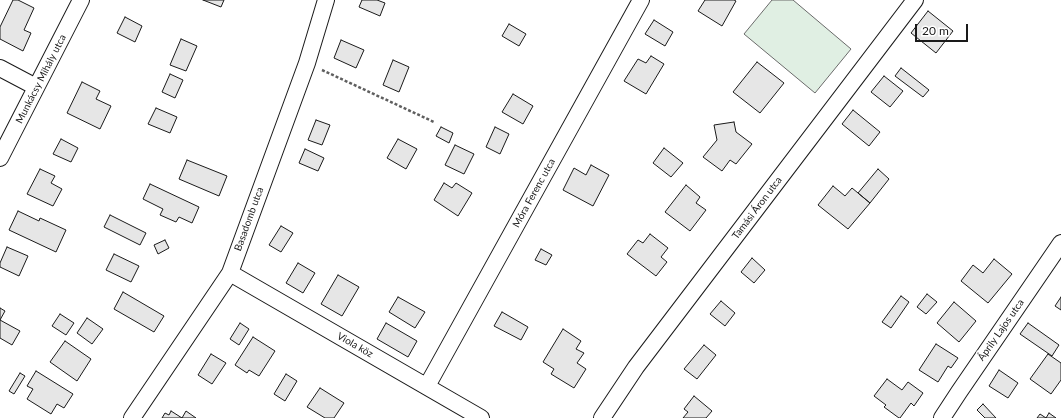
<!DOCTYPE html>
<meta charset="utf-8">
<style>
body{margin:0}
#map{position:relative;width:1061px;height:418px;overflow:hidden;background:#fff;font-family:Lato,sans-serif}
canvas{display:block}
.scale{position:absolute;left:915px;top:24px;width:53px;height:18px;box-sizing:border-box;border:2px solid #1a1a1a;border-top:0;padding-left:5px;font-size:12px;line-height:14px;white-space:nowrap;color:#1a1a1a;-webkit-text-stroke:3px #fff;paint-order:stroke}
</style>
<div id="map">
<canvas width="1061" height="418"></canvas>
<div class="scale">20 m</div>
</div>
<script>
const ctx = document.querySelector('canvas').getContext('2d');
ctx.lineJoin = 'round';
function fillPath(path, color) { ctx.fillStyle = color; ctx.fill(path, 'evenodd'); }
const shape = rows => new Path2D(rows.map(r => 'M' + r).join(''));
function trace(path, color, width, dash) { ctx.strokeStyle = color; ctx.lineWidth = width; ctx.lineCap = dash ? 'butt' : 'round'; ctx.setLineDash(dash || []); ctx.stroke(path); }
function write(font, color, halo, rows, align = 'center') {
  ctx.font = font + ' Lato,sans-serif'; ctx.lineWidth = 3; ctx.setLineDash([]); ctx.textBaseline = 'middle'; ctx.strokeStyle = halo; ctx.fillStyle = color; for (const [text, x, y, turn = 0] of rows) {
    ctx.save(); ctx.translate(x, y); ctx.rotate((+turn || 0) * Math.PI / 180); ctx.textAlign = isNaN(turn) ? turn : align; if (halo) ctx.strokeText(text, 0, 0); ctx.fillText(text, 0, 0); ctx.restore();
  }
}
const green = shape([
 [772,0,793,0,851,49,815,93,744,34,772,0]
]);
fillPath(green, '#e0efe3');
trace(green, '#6a6a6a', 1);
const building = shape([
 [13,0,18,0,34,8,24,30,31,33,23,51,0,39,0,27,13,0],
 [203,0,224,0,221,7,203,0],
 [362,0,377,0,385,3,380,16,359,7,362,0],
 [705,0,734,0,736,1,722,26,698,11,705,0],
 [928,11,953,31,936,53,911,33,928,11],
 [125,17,142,26,135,42,117,33,125,17],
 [654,20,673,32,665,46,645,34,654,20],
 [509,24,526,34,519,46,502,36,509,24],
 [181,39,197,46,186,71,170,65,181,39],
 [341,40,364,50,356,68,334,58,341,40],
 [651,56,664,64,646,94,624,81,638,59,646,63,651,56],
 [393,60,409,67,399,92,383,85,393,60],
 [757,62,784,83,760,113,733,92,757,62],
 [901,68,929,90,923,97,895,76,901,68],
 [170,74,183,80,175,98,162,92,170,74],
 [884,76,903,91,890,107,871,92,884,76],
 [82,82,100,91,96,99,111,106,100,129,67,113,82,82],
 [513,94,533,106,523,124,502,112,513,94],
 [156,108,177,117,170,133,148,124,156,108],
 [853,110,880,132,869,146,842,124,853,110],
 [316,120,330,125,322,145,308,140,316,120],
 [734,122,736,132,752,144,736,164,730,160,722,171,703,157,717,140,714,125,734,122],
 [441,127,453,133,449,143,436,136,441,127],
 [495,127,509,134,500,154,486,147,495,127],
 [61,139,78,148,71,162,53,154,61,139],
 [398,139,417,149,406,169,387,158,398,139],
 [455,145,474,154,464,174,445,165,455,145],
 [664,148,683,163,671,177,653,163,664,148],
 [305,149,324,158,318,171,299,163,305,149],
 [187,160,227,176,219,196,179,179,187,160],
 [591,165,609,175,593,206,563,190,574,168,586,175,591,165],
 [40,169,55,176,51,183,62,189,53,206,27,194,40,169],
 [878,169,889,179,870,203,858,193,878,169],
 [444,183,452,188,456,183,472,193,458,216,434,200,444,183],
 [150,184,199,207,192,223,179,217,176,222,160,215,163,209,143,199,150,184],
 [686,185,700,197,696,203,706,210,690,231,665,212,686,185],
 [833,186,845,196,852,188,870,203,848,229,818,205,833,186],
 [18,211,39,221,40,218,66,230,56,252,9,230,18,211],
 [110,215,146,233,140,245,104,227,110,215],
 [281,226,293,233,281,252,269,245,281,226],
 [650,234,668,248,661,257,667,262,656,276,627,254,638,240,643,243,650,234],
 [165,240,169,248,158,254,154,245,165,240],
 [7,247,28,256,19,276,0,267,0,263,7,247],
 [541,249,552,255,546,265,535,260,541,249],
 [114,254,139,266,131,282,106,270,114,254],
 [752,258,765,270,754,283,741,272,752,258],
 [994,259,1012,274,988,303,961,281,973,265,983,273,994,259],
 [298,263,315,273,303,293,286,283,298,263],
 [338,275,359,287,342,316,321,304,338,275],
 [123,292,164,316,154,332,114,309,123,292],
 [927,294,937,302,926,314,917,307,927,294],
 [901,296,909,302,891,328,882,322,901,296],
 [398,297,425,312,415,328,389,312,398,297],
 [1061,297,1061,310,1055,306,1061,297],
 [721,301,735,313,725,326,710,314,721,301],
 [954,302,976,321,959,342,937,323,954,302],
 [0,308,5,311,0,320,20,331,12,345,0,338,0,308],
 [502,312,528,327,521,340,494,326,502,312],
 [60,314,74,323,66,335,52,326,60,314],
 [87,318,103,329,92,344,77,333,87,318],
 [240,323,249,329,239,345,230,339,240,323],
 [386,323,417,341,408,357,377,339,386,323],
 [1028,323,1059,345,1052,356,1020,334,1028,323],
 [563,329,581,341,576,349,584,353,577,363,586,369,574,388,551,374,554,369,543,362,563,329],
 [253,337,275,351,259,376,249,370,247,373,235,365,253,337],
 [65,341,91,359,77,381,50,362,65,341],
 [936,344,958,358,951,368,948,366,938,382,919,370,936,344],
 [704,345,716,355,697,379,684,369,704,345],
 [211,354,226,363,212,384,198,375,211,354],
 [1048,354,1061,363,1061,380,1051,394,1030,379,1048,354],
 [999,370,1018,383,1008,398,989,386,999,370],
 [36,371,73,394,64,408,57,404,51,414,27,399,33,389,27,386,36,371],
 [20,373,25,376,14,394,9,391,20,373],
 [286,374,297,381,285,401,274,394,286,374],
 [887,379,902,390,908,382,923,393,914,406,911,403,900,418,899,418,884,407,886,405,874,396,887,379],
 [320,388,344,403,334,418,325,418,307,407,320,388],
 [694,396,712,411,706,418,683,418,688,412,684,409,694,396],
 [983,404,996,418,985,418,977,410,983,404],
 [171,411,182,418,186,411,196,418,162,418,165,413,169,415,171,411],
 [1049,413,1056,418,1037,418,1040,414,1046,418,1049,413]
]);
fillPath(building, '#e6e6e6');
trace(building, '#1a1a1a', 1);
const minor = shape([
 [0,68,36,87],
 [0,158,81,0],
 [230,273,481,418],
 [427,386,641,0],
 [132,418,230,273,307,63,326,0],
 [602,418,636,367,915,0],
 [942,418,959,392,1061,243]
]);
trace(minor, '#1a1a1a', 18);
trace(shape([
 [322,70,434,122]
]), '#5f5f5f', 2.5, [3, 2]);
trace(minor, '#fff', 16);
write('10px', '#1a1a1a', '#fff', [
 ["Munkácsy Mihály utca",41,79,-63],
 ["Móra Ferenc utca",534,193,-61],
 ["Tamási Áron utca",757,208,-53],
 ["Basadomb utca",249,219,-70],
 ["Áprily Lajos utca",1001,330,-55],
 ["Viola köz",355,345,30]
]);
</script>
